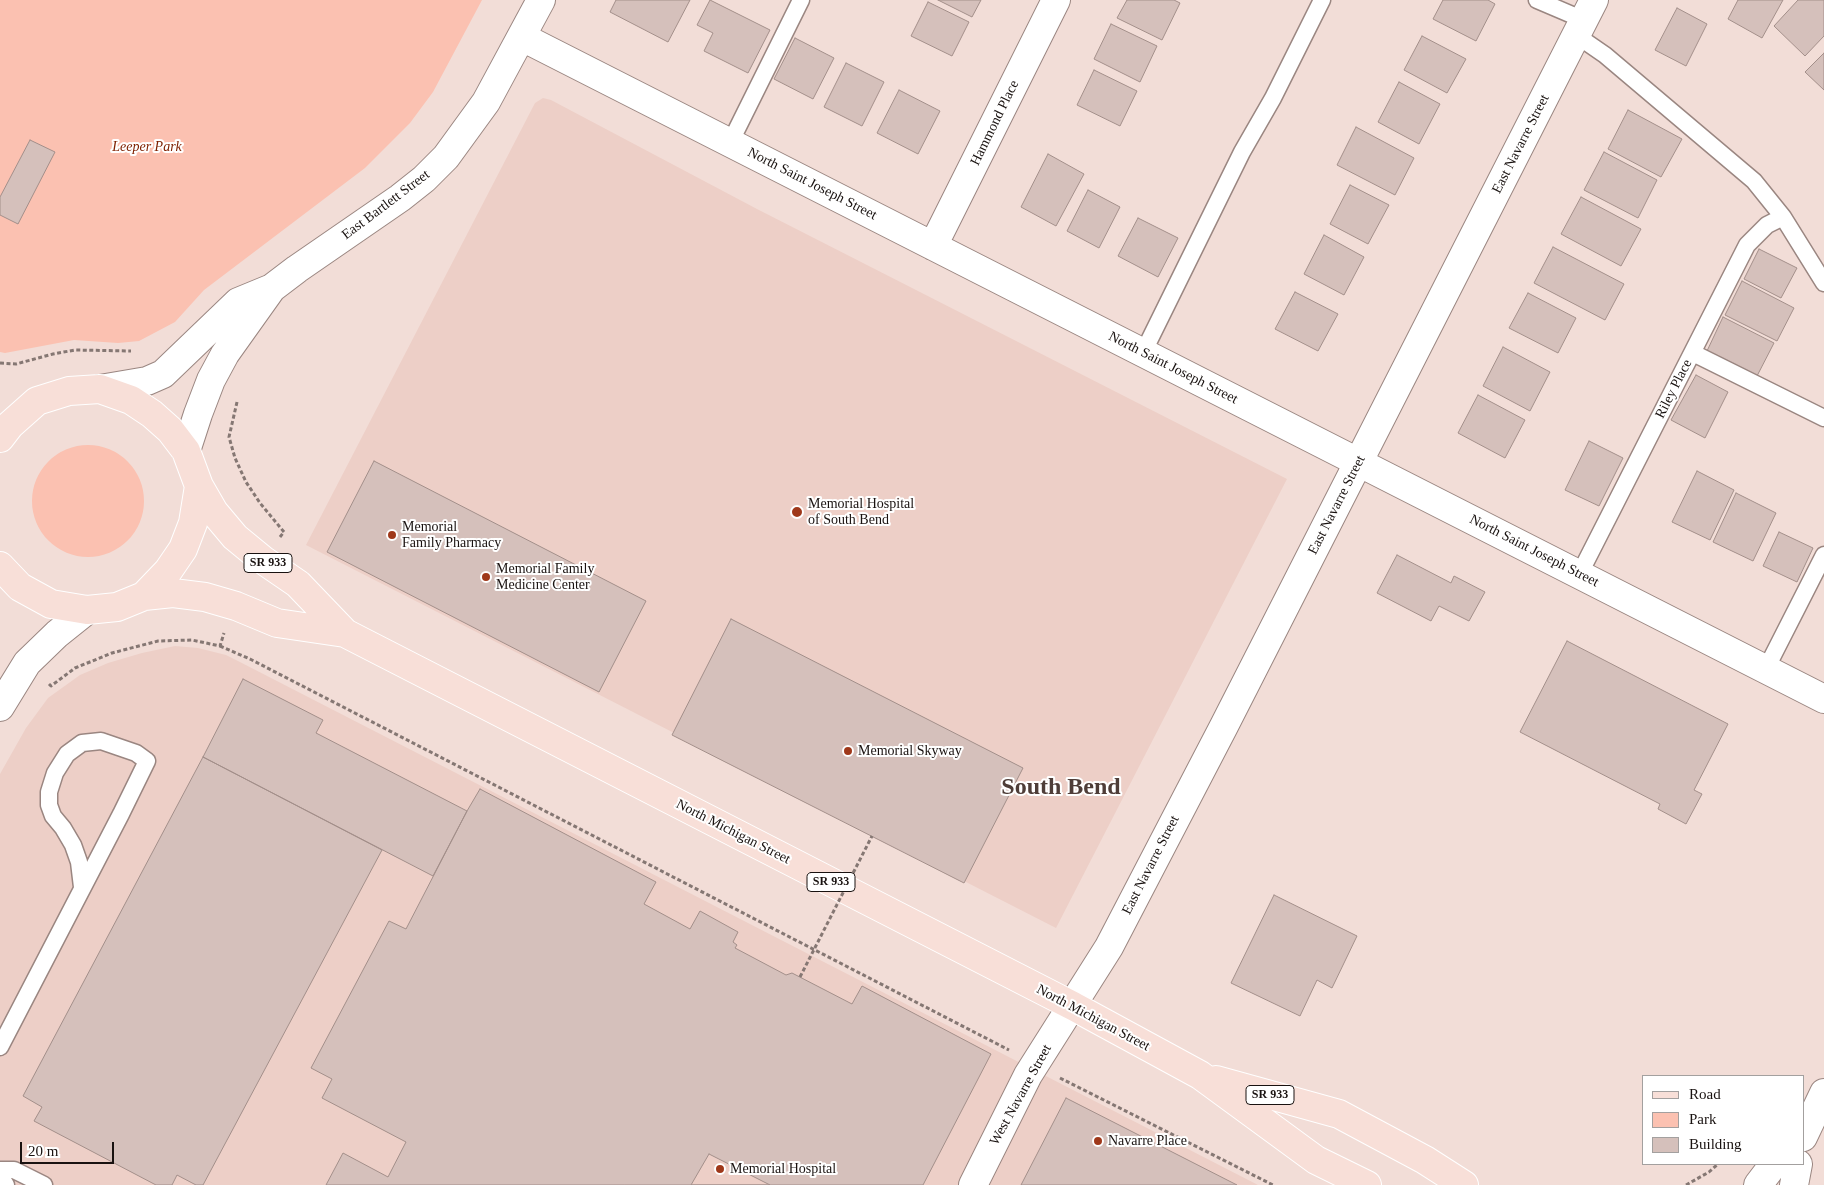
<!DOCTYPE html>
<style>
body{margin:0}
#map{position:relative;width:1824px;height:1185px;overflow:hidden;background:#f2ddd7;font-family:"Times New Roman",serif}
canvas{display:block}
.legend{position:absolute;left:1642px;top:1075px;width:162px;height:90px;box-sizing:border-box;background:#fff;border:1px solid #a3a09f;margin:0;padding:6px 9px;list-style:none;font-size:15px;color:#191210}
.legend li{display:flex;align-items:center;gap:10px;height:25px}
.legend b{width:25px;border:1px solid #a3a09f}
.scale{position:absolute;left:20px;top:1142px;width:94px;height:22px;box-sizing:border-box;border:2px solid #191210;border-top:0;padding-left:6px;font-size:15px;line-height:18px;white-space:nowrap;color:#191210;-webkit-text-stroke:4px #fff;paint-order:stroke}
</style>
<div id="map">
<canvas width="1824" height="1185"></canvas>
<ul class="legend">
<li><b style="height:6px;background:#f8dfd8"></b>Road</li>
<li><b style="height:14px;background:#fbc1b1"></b>Park</li>
<li><b style="height:14px;background:#d5c0bb"></b>Building</li>
</ul>
<div class="scale">20 m</div>
</div>
<script>
const ctx = document.querySelector('canvas').getContext('2d');
ctx.lineJoin = 'round';
function fillPath(path, color) { ctx.fillStyle = color; ctx.fill(path, 'evenodd'); }
const shape = rows => new Path2D(rows.map(r => 'M' + r).join(''));
function trace(path, color, width, dash) { ctx.strokeStyle = color; ctx.lineWidth = width; ctx.lineCap = dash ? 'butt' : 'round'; ctx.setLineDash(dash || []); ctx.stroke(path); }
function write(font, color, halo, rows, align = 'center') {
  ctx.font = font + ' "Times New Roman",serif'; ctx.lineWidth = 4; ctx.setLineDash([]); ctx.textBaseline = 'middle'; ctx.strokeStyle = halo; ctx.fillStyle = color; for (const [text, x, y, turn = 0] of rows) {
    ctx.save(); ctx.translate(x, y); ctx.rotate((+turn || 0) * Math.PI / 180); ctx.textAlign = isNaN(turn) ? turn : align; if (halo) ctx.strokeText(text, 0, 0); ctx.fillText(text, 0, 0); ctx.restore();
  }
}
fillPath(shape([
 [543,98,551,100,757,209,1287,479,1056,928,306,545,535,103],
 [175,646,198,648,226,655,238,661,1258,1185,0,1185,0,774,26,728,48,698,80,675,108,663,142,653]
]), '#edcfc7');
fillPath(shape([
 [0,0,482,0,433,92,410,123,365,168,204,290,175,322,139,341,118,343,74,340,5,353,0,352],
 '32 501a56 56 0 1 1 112 0a56 56 0 1 1-112 0Z'
]), '#fbc1b1');
const building = shape([
 [616,0,690,0,668,42,610,12,616,0],
 [710,0,770,30,748,73,704,51,713,33,697,25,710,0],
 [938,0,981,0,972,17,938,0],
 [1127,0,1174,0,1180,3,1162,40,1117,18,1127,0],
 [1443,0,1488,0,1495,4,1476,41,1433,19,1443,0],
 [1738,0,1783,0,1762,38,1728,19,1738,0],
 [1798,0,1824,0,1824,36,1805,56,1774,26,1798,0],
 [928,2,969,22,952,56,911,36,928,2],
 [1677,8,1707,24,1686,66,1655,50,1677,8],
 [1111,24,1157,46,1140,82,1094,59,1111,24],
 [1422,36,1466,59,1447,93,1404,70,1422,36],
 [795,38,834,58,813,99,774,79,795,38],
 [1824,53,1824,90,1805,72,1824,53],
 [846,63,884,82,862,126,824,107,846,63],
 [1094,70,1137,91,1120,126,1077,105,1094,70],
 [1399,82,1440,104,1419,144,1378,122,1399,82],
 [899,90,940,111,918,154,877,133,899,90],
 [1628,110,1682,139,1661,177,1608,149,1628,110],
 [1356,127,1414,158,1395,195,1337,165,1356,127],
 [30,140,55,152,18,224,0,215,0,197,30,140],
 [1604,152,1657,180,1638,218,1584,190,1604,152],
 [1048,154,1084,174,1056,226,1021,207,1048,154],
 [1350,185,1389,205,1368,244,1330,224,1350,185],
 [1088,190,1120,207,1099,248,1067,231,1088,190],
 [1581,197,1641,229,1621,266,1561,234,1581,197],
 [1138,218,1178,238,1158,277,1118,256,1138,218],
 [1324,235,1364,257,1344,295,1304,274,1324,235],
 [1553,247,1624,284,1605,320,1534,283,1553,247],
 [1759,249,1797,268,1781,298,1744,279,1759,249],
 [1742,281,1794,308,1777,341,1725,315,1742,281],
 [1295,292,1338,314,1318,351,1275,329,1295,292],
 [1528,293,1576,318,1558,353,1509,328,1528,293],
 [1723,317,1774,343,1757,376,1707,351,1723,317],
 [1503,347,1550,372,1530,411,1483,386,1503,347],
 [1696,375,1728,392,1705,438,1671,420,1696,375],
 [1478,395,1525,420,1505,458,1458,433,1478,395],
 [1589,441,1623,458,1599,506,1565,490,1589,441],
 [374,461,646,601,599,692,327,552,374,461],
 [1697,471,1734,490,1710,540,1672,522,1697,471],
 [1736,493,1776,513,1753,561,1713,542,1736,493],
 [1779,532,1813,548,1797,582,1763,566,1779,532],
 [1397,555,1451,583,1454,576,1485,592,1469,621,1439,606,1431,621,1377,593,1397,555],
 [731,619,1023,768,964,883,672,735,731,619],
 [1567,641,1728,724,1694,790,1702,794,1686,824,1658,809,1660,804,1520,732,1567,641],
 [243,679,323,720,316,733,467,811,433,876,203,757,243,679],
 [203,757,382,850,203,1185,196,1185,177,1175,172,1185,156,1185,34,1121,42,1107,23,1096,203,757],
 [480,789,656,882,644,904,690,929,700,911,738,932,733,942,737,945,735,948,786,975,792,973,852,1004,862,986,991,1054,923,1185,326,1185,343,1153,388,1177,406,1142,322,1098,332,1079,311,1068,389,921,406,929,467,811,480,789],
 [1274,895,1357,936,1332,988,1317,980,1300,1016,1231,983,1274,895],
 [1066,1098,1237,1185,1021,1185,1066,1098],
 [709,1154,770,1185,691,1185,709,1154]
]);
fillPath(building, '#d5c0bb');
trace(building, '#a38f8a', 1);
const lane = shape([
 [1537,0,1584,20],
 [1576,35,1605,55,1754,181,1783,217,1824,283],
 [730,143,801,0],
 [1143,353,1242,152,1273,98,1322,0],
 [1693,353,1824,418],
 [1579,575,1747,245,1767,225,1783,217],
 [1766,669,1824,555],
 [0,1047,121,814,147,761,136,753,101,741,82,743,67,754,55,773,49,792,49,805,53,816,63,828,73,845,79,862,82,887],
 [0,1170,14,1170,44,1185],
 [0,1175,6,1185]
]);
const street = shape([
 [522,37,1824,699],
 [933,246,1056,0],
 [100,389,147,381,163,374,238,302,272,288],
 [186,451,198,414,211,380,225,354,272,288,297,269,400,198,424,179,446,157,486,102,541,0],
 [0,707,27,663,57,634,87,610],
 [1803,1137,1824,1093],
 [973,1185,1028,1075,1109,947,1224,726,1594,0],
 [1758,1185,1774,1164],
 [1794,1185,1798,1164]
]);
const primary = shape([
 [0,438,10,425,37,401,69,391,100,389,131,400,152,414,170,430,186,451,199,486,193,523,183,549,168,571,144,596,117,607,87,610,51,604,20,587,0,566],
 [199,486,214,512,235,537,263,560,298,584,345,633],
 [144,596,173,593,205,597,236,606,277,623,345,633,1073,1006,1200,1075,1316,1160,1367,1185],
 [1216,1080,1339,1114,1425,1160,1464,1185]
]);
trace(lane, '#9a8681', 19);
trace(street, '#9a8681', 30);
trace(primary, '#fff', 30);
trace(shape([
 [0,363,16,364,53,354,75,350,131,351],
 [237,402,229,437,235,458,246,482,260,503,284,532,280,537],
 [220,646,250,659,1009,1050],
 [49,684,51,686,75,668,112,653,158,641,192,640,220,646,224,633],
 [1060,1078,1273,1185],
 [1686,1185,1709,1172,1718,1164]
]), '#857773', 3, [4, 2.5]);
trace(lane, '#fff', 16);
trace(street, '#fff', 28);
trace(primary, '#f8dfd8', 28);
trace(shape([
 [800,977,872,836]
]), '#857773', 3, [4, 2.5]);
for (const [x, y, r, color] of [
 [797,512,6,"#9f381a"],
 [392,535,5,"#9f381a"],
 [486,577,5,"#9f381a"],
 [848,751,5,"#9f381a"],
 [1098,1141,5,"#9f381a"],
 [720,1169,5,"#9f381a"]
]) { const dot = new Path2D(); dot.arc(x, y, r, 0, 2 * Math.PI); ctx.fillStyle = color; ctx.fill(dot); trace(dot, '#fff', 2); }
for (const [x, y, w] of [
 [268,563,48],
 [831,882,48],
 [1270,1095,48]
]) { const box = new Path2D(); box.roundRect(x - w / 2, y - 9.5, w, 19, 4); ctx.fillStyle = '#fff'; ctx.fill(box); trace(box, '#191210', 1); }
write('bold 12px', '#191210', null, [
 ["SR 933",268,563],
 ["SR 933",831,882],
 ["SR 933",1270,1095]
]);
write('14px', '#191210', '#fff', [
 ["Hammond Place",995,123,-64],
 ["East Navarre Street",1521,144,-63],
 ["North Saint Joseph Street",812,184,27],
 ["East Bartlett Street",386,205,-37],
 ["North Saint Joseph Street",1173,368,27],
 ["Riley Place",1674,389,-63],
 ["East Navarre Street",1337,505,-63],
 ["North Saint Joseph Street",1534,551,27],
 ["North Michigan Street",733,832,27],
 ["East Navarre Street",1151,865,-63],
 ["North Michigan Street",1093,1018,28],
 ["West Navarre Street",1021,1095,-61]
]);
write('italic 14px', '#7f2102', '#fff', [
 ["Leeper Park",147,147]
]);
write('14px', '#191210', '#fff', [
 ["Memorial Hospital",808,504],
 ["of South Bend",808,520],
 ["Memorial",402,527],
 ["Family Pharmacy",402,543],
 ["Memorial Family",496,569],
 ["Medicine Center",496,585],
 ["Memorial Skyway",858,751],
 ["Navarre Place",1108,1141],
 ["Memorial Hospital",730,1169]
], 'left');
write('bold 24px', '#4e3d38', '#fff', [
 ["South Bend",1061,788]
]);
</script>
